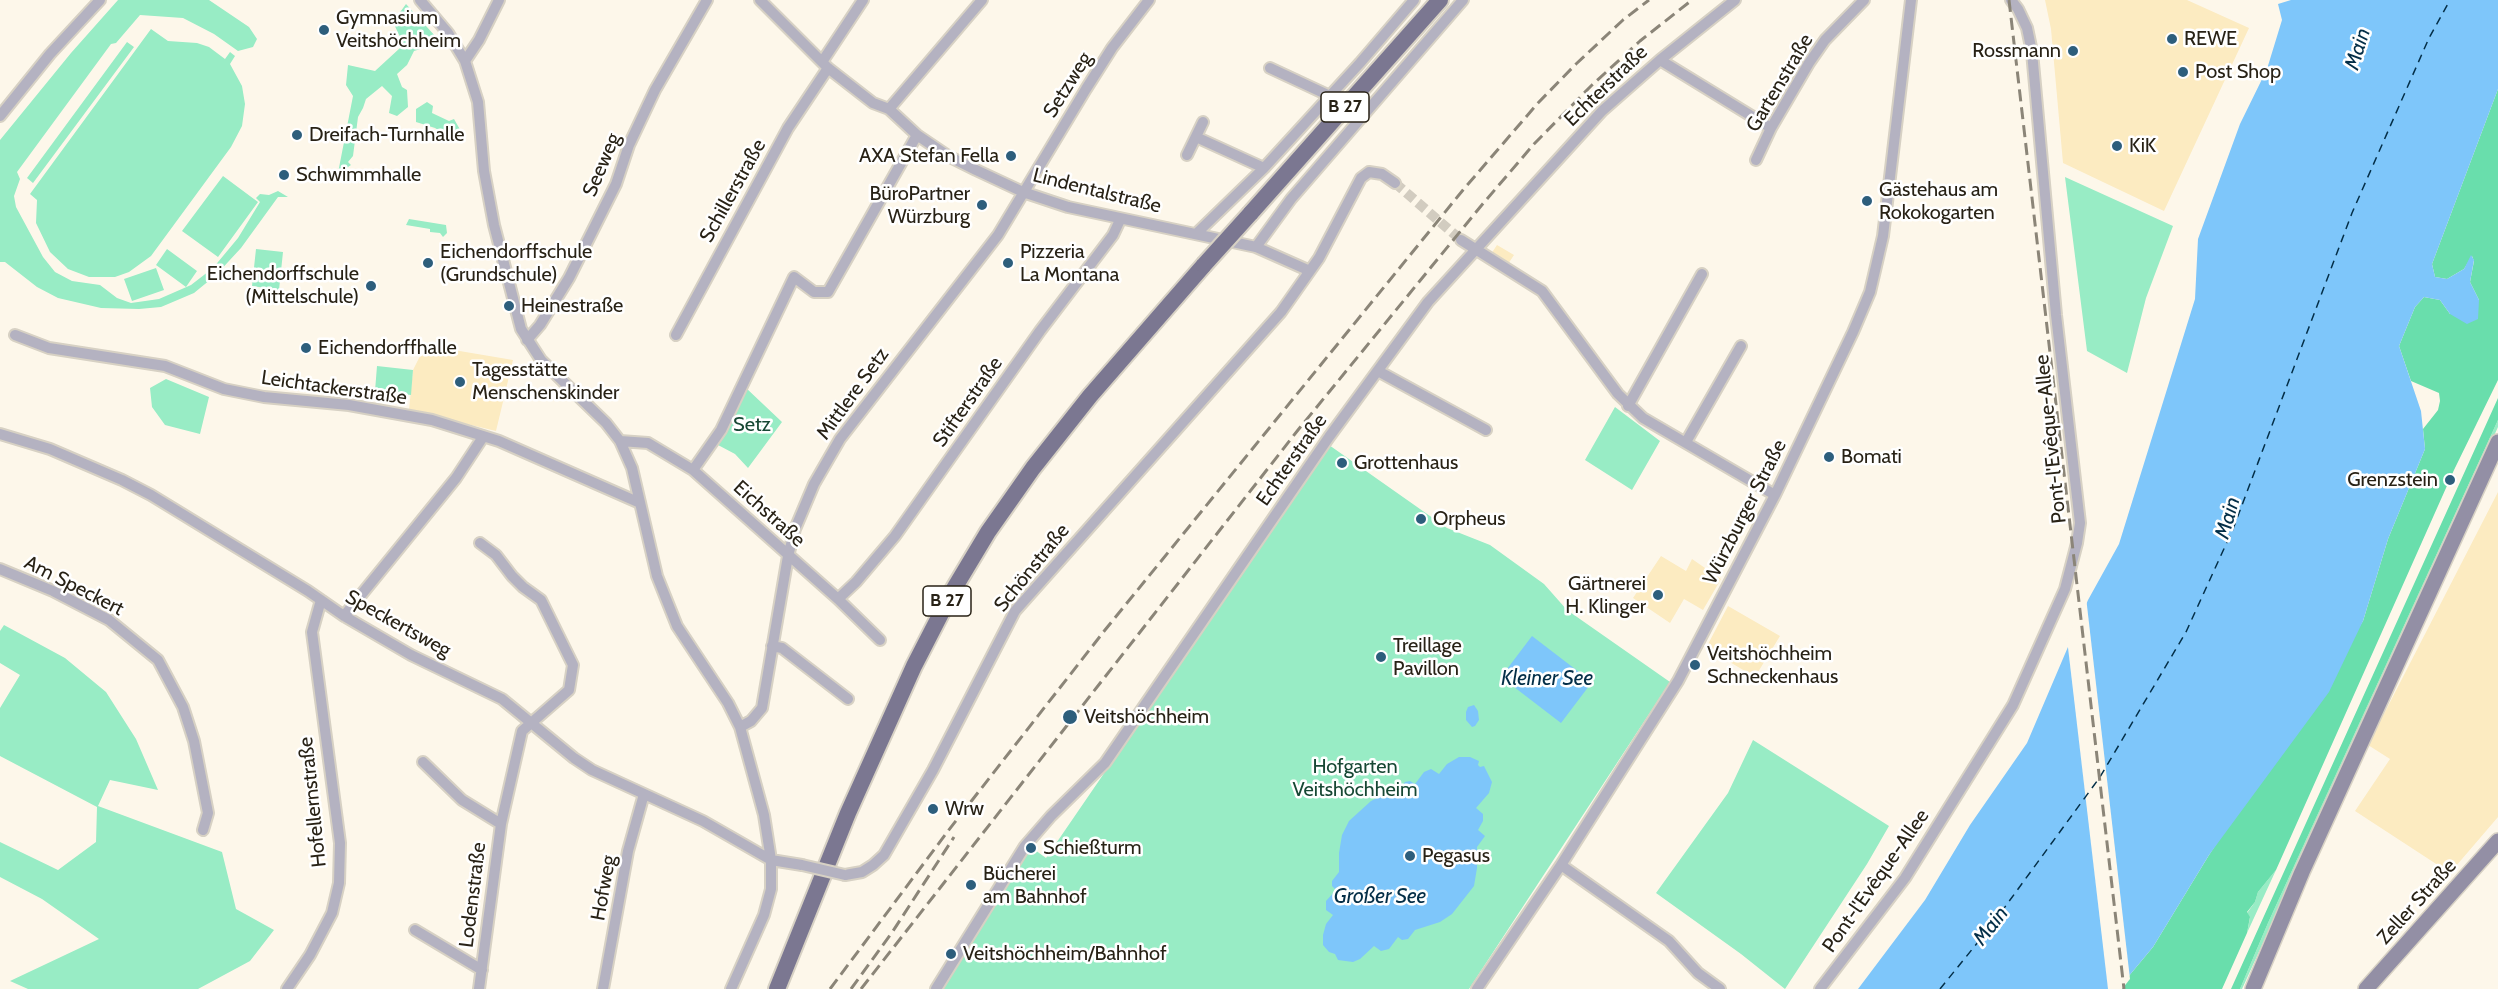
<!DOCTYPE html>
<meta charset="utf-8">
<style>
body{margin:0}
canvas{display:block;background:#fdf7ea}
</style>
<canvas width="2498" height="989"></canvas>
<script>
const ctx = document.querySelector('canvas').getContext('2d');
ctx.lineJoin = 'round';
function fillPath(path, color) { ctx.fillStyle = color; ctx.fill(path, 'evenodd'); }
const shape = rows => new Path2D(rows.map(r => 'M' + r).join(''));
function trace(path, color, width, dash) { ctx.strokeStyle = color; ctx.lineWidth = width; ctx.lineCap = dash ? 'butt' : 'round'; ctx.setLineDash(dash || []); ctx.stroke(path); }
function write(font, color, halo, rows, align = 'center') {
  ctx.font = font + ' Cabin,sans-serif'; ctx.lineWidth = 5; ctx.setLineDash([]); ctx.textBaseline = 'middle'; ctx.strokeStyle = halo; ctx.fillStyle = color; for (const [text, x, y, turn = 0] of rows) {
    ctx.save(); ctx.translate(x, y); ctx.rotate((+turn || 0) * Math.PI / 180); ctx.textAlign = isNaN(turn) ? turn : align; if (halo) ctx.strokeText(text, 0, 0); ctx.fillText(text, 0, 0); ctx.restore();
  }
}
fillPath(shape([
 [2045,0,2187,0,2249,28,2164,211,2063,163,2051,29],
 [1497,245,1514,255,1508,264,1491,254],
 [430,346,513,360,496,431,409,410,413,370,419,358],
 [2498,492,2498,817,2450,873,2355,811,2390,759,2368,745],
 [1661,556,1686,571,1692,559,1721,579,1703,610,1684,599,1670,623,1633,598],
 [1728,606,1780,636,1755,677,1706,648]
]), '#fcebc1');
fillPath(shape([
 [118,0,209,0,249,27,257,39,253,47,238,51,214,34,183,18,140,15,116,43,111,44,17,172,20,179,14,196,16,207,43,257,55,272,72,281,100,285,117,298,131,303,159,299,191,285,213,268,238,238,260,202,256,198,260,194,269,195,278,191,288,197,278,197,241,248,216,275,194,293,161,307,139,309,101,308,58,298,37,287,5,262,0,262,0,140,71,53],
 [406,4,436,37,427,47,414,51,407,65,397,74,402,87,407,90,408,107,397,116,389,113,392,96,382,86,366,99,363,108,358,117,353,156,348,162,351,165,342,171,341,177,337,178,353,96,346,85,348,65,375,71,400,48,405,38,400,37,393,22],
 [151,29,168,41,197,43,209,47,225,59,230,52,235,56,230,64,242,86,245,104,242,126,231,147,151,256,129,272,115,277,89,277,68,269,50,252,36,223,37,200,30,194],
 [127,42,134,47,33,183,27,178],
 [427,102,433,106,432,113,449,121,454,119,462,133,460,135,448,136,435,128,416,122,416,109],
 [223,176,258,202,218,257,182,231],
 [2065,177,2173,226,2146,298,2127,373,2087,351],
 [409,219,446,225,447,233,443,237,440,233,430,232,430,229,406,225],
 [167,249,197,271,186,287,156,265],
 [256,249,283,252,279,290,252,286],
 [156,268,164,290,132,301,124,279],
 [377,366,413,370,411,395,375,391],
 [166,379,209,397,200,434,165,425,152,407,150,388],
 [745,387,782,422,748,468,735,454,718,445],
 [1615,407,1660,441,1632,490,1585,460],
 [2498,420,2498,427,2242,989,2240,989,2268,923],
 [1329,445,1447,528,1490,545,1544,584,1567,610,1670,682,1469,989,942,989,1028,851,1035,850,1046,858],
 [4,625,65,658,106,692,136,739,158,790,110,780,98,806,222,852,236,909,274,930,250,961,198,989,28,989,10,981,99,939,42,899,0,877,0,842,58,870,96,842,97,807,0,756,0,708,20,675,0,663,0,631],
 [1753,740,1889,826,1867,864,1785,989,1741,954,1656,893,1728,793],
 [2276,870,2247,933,2250,918,2247,913,2255,902,2258,892]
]), '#98ecc5');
fillPath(shape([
 [2498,89,2498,380,2454,470,2276,870,2258,892,2255,902,2247,912,2250,917,2247,933,2222,989,2118,989,2153,947,2209,855,2363,621,2388,539,2425,449,2423,429,2438,410,2440,401,2439,393,2411,381,2399,346,2415,307,2424,297,2440,300,2450,314,2479,300,2470,282,2474,261,2472,256,2464,269,2447,279,2435,277,2432,264],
 [2498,398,2498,420,2268,923,2240,989,2231,989]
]), '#69deac');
fillPath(shape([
 [2291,0,2498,0,2498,89,2432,264,2435,277,2447,279,2464,269,2471,255,2474,260,2470,282,2479,300,2478,319,2467,324,2450,314,2440,300,2424,297,2415,307,2399,346,2421,411,2425,449,2388,539,2363,621,2329,692,2209,855,2153,947,2118,989,1858,989,1925,900,1970,825,2027,743,2088,600,2119,544,2195,299,2198,239,2240,124,2267,69,2282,20,2278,4],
 [1532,636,1592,682,1561,723,1501,677],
 [1474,705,1478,711,1479,720,1475,726,1472,727,1466,720,1466,712,1468,707],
 [1459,757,1470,757,1479,761,1478,765,1480,767,1484,766,1492,782,1489,793,1476,808,1483,814,1483,821,1478,830,1485,836,1477,847,1477,868,1474,886,1452,914,1440,922,1415,930,1408,939,1402,940,1398,937,1389,949,1381,951,1374,946,1360,959,1353,962,1338,960,1335,954,1329,952,1323,945,1323,935,1326,924,1333,915,1326,910,1326,901,1336,890,1332,886,1332,881,1339,872,1339,853,1342,835,1349,821,1371,801,1385,794,1398,792,1405,782,1410,781,1415,784,1424,772,1431,769,1439,774,1447,764]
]), '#7ec6fa');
fillPath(shape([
 [2086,597,2130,979,2122,989,2108,989,2067,639]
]), '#fdf7ea');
trace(shape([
 [1940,989,1991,926,2100,777,2186,632,2233,529,2352,213,2429,38,2450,0]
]), '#042f48', 1.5, [8, 6]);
trace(shape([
 [1395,183,1461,240]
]), '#d2ccc0', 10, [10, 5]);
const street = shape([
 [420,0,448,33,465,61,478,102,484,171,494,225,521,329,541,360,606,423,620,441,632,468,657,576,677,626,728,703,740,727,764,815,771,860,771,889,764,915,731,989],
 [760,0,828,68,873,103,889,109,917,135,948,156,976,170,1023,192,1068,207,1256,247,1310,271],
 [1660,60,1771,128],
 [465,61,479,40,499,0],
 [822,62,863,0],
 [1270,68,1330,96],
 [889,109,982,0],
 [0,116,50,54,100,0],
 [1196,137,1264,168],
 [1187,155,1203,122],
 [1756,160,1771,128,1809,63,1825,40,1864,0],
 [1197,233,1264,168,1360,63,1414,0],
 [1461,240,1542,291,1618,394,1643,418,1775,495],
 [1256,247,1291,199,1463,0],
 [15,335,49,348,165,366,224,389,264,397,349,405,432,420,499,441,640,503],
 [676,335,788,128,828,68],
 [527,340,540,325,569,278,616,184,629,145,655,90,707,0],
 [1378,371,1486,430],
 [1628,406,1702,274],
 [0,434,50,449,122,480,151,495,308,591,344,616,411,655,502,699,574,758,592,770,703,821,771,860,802,865],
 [620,441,648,443,693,470,838,599,880,640],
 [1686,442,1741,346],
 [693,470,721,430,794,277,814,292,828,292,917,135],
 [0,569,53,591,109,620,158,660,183,707,194,741,208,813,203,830],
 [838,599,856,582,895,536,1040,331,1113,235,1120,220],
 [344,616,456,478,483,437],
 [772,646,782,648,848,699],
 [740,727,751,721,762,708,788,556,795,529,814,484,840,439,998,235,1086,89,1112,48,1149,0],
 [423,762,462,800,501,824],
 [1561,865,1669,941,1698,973,1720,989],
 [845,875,862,872,873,865,884,855,933,770,1015,611,1281,312,1319,258,1361,178,1369,172,1382,174,1395,183],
 [415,930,482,970],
 [287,989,310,955,332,913,339,883,340,843,312,632,321,600],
 [479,989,501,824,522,731,569,690,573,665,541,600,523,587,512,576,496,555,480,543],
 [603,989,628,851,644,794],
 [936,989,1025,846,1051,816,1105,763,1329,437,1428,302,1602,111,1660,60,1735,0],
 [1477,989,1561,865,1678,681,1775,495,1853,332,1870,292,1883,236,1911,0],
 [1820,989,1905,878,2013,705,2065,589,2077,543,2080,523,2056,315,2032,52,2027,28,2018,9,2011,0]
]);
const secondary = shape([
 [2253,989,2302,872,2498,442],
 [2366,989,2498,841]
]);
const primary = shape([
 [1250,214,1440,0],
 [777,989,848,813,914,666,952,592,988,532,1033,468,1090,396,1204,265]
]);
trace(street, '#d7d1c4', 14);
trace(secondary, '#d7d1c4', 18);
trace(primary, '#d7d1c4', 20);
trace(street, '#b4b2c1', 10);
trace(secondary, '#938fa5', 15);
trace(primary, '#7b7791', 16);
trace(shape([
 [2009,0,2124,989],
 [830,989,948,831,1105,630,1463,190,1538,103,1576,64,1623,20,1649,0],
 [851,989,893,931,954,837],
 [861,989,1298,430,1481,206,1534,144,1591,86,1640,41,1692,0]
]), '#8b8578', 3, [12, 6]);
const streetBridge = shape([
 [802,865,845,875]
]);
const primaryBridge = shape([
 [1204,265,1250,214]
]);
trace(streetBridge, '#d7d1c4', 14, []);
trace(primaryBridge, '#d7d1c4', 20, []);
trace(streetBridge, '#b4b2c1', 10);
trace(primaryBridge, '#7b7791', 16);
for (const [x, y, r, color] of [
 [324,30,6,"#2d5e7c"],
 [2172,39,6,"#2d5e7c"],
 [2073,51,6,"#2d5e7c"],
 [2183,72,6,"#2d5e7c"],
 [297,135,6,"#2d5e7c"],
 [2117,146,6,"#2d5e7c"],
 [1011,156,6,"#2d5e7c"],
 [284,175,6,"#2d5e7c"],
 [1867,201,6,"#2d5e7c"],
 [982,205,6,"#2d5e7c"],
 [428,263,6,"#2d5e7c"],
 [1008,263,6,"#2d5e7c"],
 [371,286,6,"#2d5e7c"],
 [509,306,6,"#2d5e7c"],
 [306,348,6,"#2d5e7c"],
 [460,382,6,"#2d5e7c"],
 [1829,457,6,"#2d5e7c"],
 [1342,463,6,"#2d5e7c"],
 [2450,480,6,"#2d5e7c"],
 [1421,519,6,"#2d5e7c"],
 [1658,595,6,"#2d5e7c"],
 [1381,657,6,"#2d5e7c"],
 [1695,665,6,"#2d5e7c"],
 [1070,717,8,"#2d5e7c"],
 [933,809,6,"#2d5e7c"],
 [1031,848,6,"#2d5e7c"],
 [1410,856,6,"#2d5e7c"],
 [971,885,6,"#2d5e7c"],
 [951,954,6,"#2d5e7c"]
]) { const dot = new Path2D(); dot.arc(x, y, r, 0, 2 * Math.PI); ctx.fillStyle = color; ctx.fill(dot); trace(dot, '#fff', 2); }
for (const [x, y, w] of [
 [1345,107,48],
 [947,601,48]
]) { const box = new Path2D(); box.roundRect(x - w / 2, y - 15, w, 30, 4.5); ctx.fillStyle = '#fff'; ctx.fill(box); trace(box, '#282216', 1.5); }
write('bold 18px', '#282216', null, [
 ["B 27",1345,107],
 ["B 27",947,601]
]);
write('20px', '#282216', '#fff', [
 ["Gymnasium",336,18],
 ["Veitshöchheim",336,41],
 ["REWE",2184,39],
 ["Rossmann",2061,51,"right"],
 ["Post Shop",2195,72],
 ["Dreifach-Turnhalle",309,135],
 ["KiK",2129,146],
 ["AXA Stefan Fella",999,156,"right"],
 ["Schwimmhalle",296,175],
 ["Gästehaus am",1879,190],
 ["Rokokogarten",1879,213],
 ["BüroPartner",970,194,"right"],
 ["Würzburg",970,217,"right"],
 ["Eichendorffschule",440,252],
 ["(Grundschule)",440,275],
 ["Pizzeria",1020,252],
 ["La Montana",1020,275],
 ["Eichendorffschule",359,274,"right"],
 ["(Mittelschule)",359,297,"right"],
 ["Heinestraße",521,306],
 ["Eichendorffhalle",318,348],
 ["Tagesstätte",472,370],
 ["Menschenskinder",472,393],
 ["Bomati",1841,457],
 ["Grottenhaus",1354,463],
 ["Grenzstein",2438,480,"right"],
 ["Orpheus",1433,519],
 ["Gärtnerei",1646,584,"right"],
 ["H. Klinger",1646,607,"right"],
 ["Treillage",1393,646],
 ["Pavillon",1393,669],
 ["Veitshöchheim",1707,654],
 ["Schneckenhaus",1707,677],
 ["Veitshöchheim",1084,717],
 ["Wrw",945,809],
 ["Schießturm",1043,848],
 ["Pegasus",1422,856],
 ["Bücherei",983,874],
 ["am Bahnhof",983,897],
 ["Veitshöchheim/Bahnhof",963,954]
], 'left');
write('20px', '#282216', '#fff', [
 ["Gartenstraße",1780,83,-59],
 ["Setzweg",1068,85,-58],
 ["Echterstraße",1606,86,-44],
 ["Seeweg",602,165,-67],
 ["Schillerstraße",733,191,-61],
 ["Lindentalstraße",1097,191,14],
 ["Leichtackerstraße",334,388,8],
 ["Mittlere Setz",853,394,-54],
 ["Stifterstraße",968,402,-55],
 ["Pont-l'Evêque-Allee",2051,439,-96],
 ["Echterstraße",1292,460,-55],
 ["Würzburger Straße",1745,512,-63],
 ["Eichstraße",769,514,42],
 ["Schönstraße",1032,568,-51],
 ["Am Speckert",74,586,27],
 ["Speckertsweg",398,624,29],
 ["Hofellernstraße",313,802,-96],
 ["Pont-l'Evêque-Allee",1876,881,-55],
 ["Hofweg",604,888,-80],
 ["Lodenstraße",473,895,-83],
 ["Zeller Straße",2417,902,-48]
]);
write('20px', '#174834', '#fff', [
 ["Setz",752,425],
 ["Hofgarten",1355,767],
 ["Veitshöchheim",1355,790]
]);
write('italic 21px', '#042f48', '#fff', [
 ["Main",2358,49,-73],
 ["Main",2228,518,-74],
 ["Kleiner See",1547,679],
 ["Großer See",1380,897],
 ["Main",1991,926,-52]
]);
</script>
